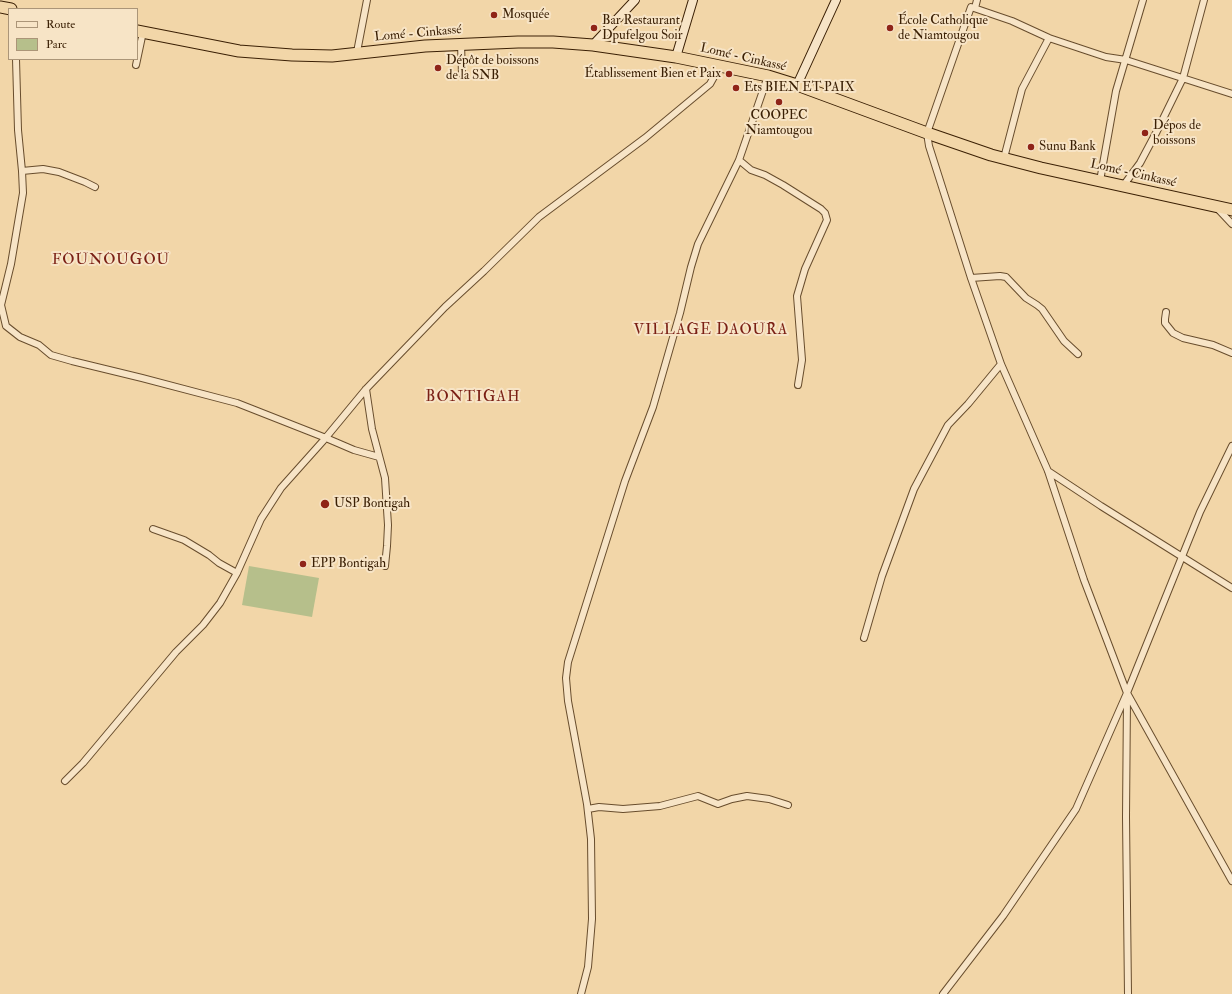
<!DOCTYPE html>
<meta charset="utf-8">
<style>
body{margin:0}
#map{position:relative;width:1232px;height:994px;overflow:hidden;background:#f2d6a8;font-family:"IM FELL Double Pica",serif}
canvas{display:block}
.legend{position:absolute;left:8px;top:8px;width:130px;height:52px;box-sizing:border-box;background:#f7e4c6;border:1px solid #ab9578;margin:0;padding:5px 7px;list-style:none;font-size:12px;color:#3a1f04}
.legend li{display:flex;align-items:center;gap:8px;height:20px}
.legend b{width:20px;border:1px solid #ab9578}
</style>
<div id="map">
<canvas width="1232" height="994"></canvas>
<ul class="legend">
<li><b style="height:5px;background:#f7e4c6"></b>Route</li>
<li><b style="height:11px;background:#b6bf8b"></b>Parc</li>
</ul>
</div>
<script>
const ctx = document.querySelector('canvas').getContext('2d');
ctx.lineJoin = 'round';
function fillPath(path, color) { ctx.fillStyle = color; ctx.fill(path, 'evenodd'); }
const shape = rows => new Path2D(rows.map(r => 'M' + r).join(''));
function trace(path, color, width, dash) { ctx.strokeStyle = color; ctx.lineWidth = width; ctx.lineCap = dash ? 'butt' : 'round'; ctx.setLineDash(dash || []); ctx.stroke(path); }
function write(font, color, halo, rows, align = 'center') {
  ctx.font = font + ' "IM FELL Double Pica",serif'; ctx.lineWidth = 4; ctx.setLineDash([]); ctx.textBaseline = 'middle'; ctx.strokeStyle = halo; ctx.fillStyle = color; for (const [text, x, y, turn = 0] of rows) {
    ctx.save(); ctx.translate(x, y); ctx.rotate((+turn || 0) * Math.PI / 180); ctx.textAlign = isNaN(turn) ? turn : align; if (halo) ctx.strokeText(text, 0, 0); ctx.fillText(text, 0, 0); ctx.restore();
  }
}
fillPath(shape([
 [249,566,319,578,312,617,242,605]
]), '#b6bf8b');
const street = shape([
 [975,8,977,0],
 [461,44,462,74],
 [357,52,367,0],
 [16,59,18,130,22,171,23,193,11,264,1,305,6,326,20,337,39,345,51,355,72,361,142,378,237,403,326,438,354,450,379,457],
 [136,65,143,32],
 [1232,94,1126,60,1106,57,1049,38,1012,21,971,7,927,133,929,146,971,278,1001,364,1048,471,1084,580,1127,693,1232,881],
 [1004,158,1022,89,1049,38],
 [739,160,751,170,765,175,783,185,821,209,825,213,827,220,805,269,797,296,802,360,798,385],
 [22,171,43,169,59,172,85,182,95,187],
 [1100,181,1116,91,1143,0],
 [1123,186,1140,163,1157,131,1183,78,1204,0],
 [1217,208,1232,224],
 [971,278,1000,276,1006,277,1026,298,1037,305,1042,309,1064,341,1078,354],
 [1166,312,1165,319,1165,323,1173,333,1183,338,1213,345,1232,353],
 [366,389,372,429,385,478,388,525,387,546,385,566],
 [1048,471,1101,506,1232,588],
 [153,529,184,540,209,555,219,563,237,573],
 [864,638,882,576,914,489,948,425,968,404,1001,364],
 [1127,697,1126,817,1128,994],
 [65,781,83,763,176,652,203,625,220,603,237,573,261,519,281,488,323,441,366,389,445,307,484,271,539,217,645,138,710,84,720,66],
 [588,809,599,807,623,809,660,806,698,796,718,804,732,799,747,796,769,799,788,805],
 [581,994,588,967,592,919,591,839,587,804,568,701,566,678,568,662,625,481,653,407,680,313,691,267,698,244,739,160,768,76],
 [943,994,1003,916,1076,809,1127,693,1200,512,1232,446]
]);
const secondary = shape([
 [593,45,635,0],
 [676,57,693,0],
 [797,85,836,0]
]);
const highway = shape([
 [0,7,11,9],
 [137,31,239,51,292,55,332,56,425,46,518,42,553,42,593,45,676,57,768,76,797,85,927,133,991,155,1041,168,1232,210]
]);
trace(street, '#684d2d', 8);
trace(secondary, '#3a1f04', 10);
trace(highway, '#3a1f04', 13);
trace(street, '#f7e4c6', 6);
trace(secondary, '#f7e4c6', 8);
trace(highway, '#f2d6a8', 11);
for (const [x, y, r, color] of [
 [494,15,4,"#8f2418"],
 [594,28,4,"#8f2418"],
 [890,28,4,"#8f2418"],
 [438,68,4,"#8f2418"],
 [729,74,4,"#8f2418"],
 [736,88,4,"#8f2418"],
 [779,102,4,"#8f2418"],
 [1145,133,4,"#8f2418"],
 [1031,147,4,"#8f2418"],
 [325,504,5,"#8f2418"],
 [303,564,4,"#8f2418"]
]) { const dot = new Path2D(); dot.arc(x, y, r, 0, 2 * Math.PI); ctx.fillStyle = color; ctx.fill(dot); trace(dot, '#f7e4c6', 1.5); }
write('13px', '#3a1f04', '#f7e4c6', [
 ["Mosquée",502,15],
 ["Bar Restaurant",602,21],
 ["Dpufelgou Soir",602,36],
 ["École Catholique",898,21],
 ["de Niamtougou",898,36],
 ["Dépôt de boissons",446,61],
 ["de la SNB",446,76],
 ["Établissement Bien et Paix",721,74,"right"],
 ["Ets BIEN ET PAIX",744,88],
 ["COOPEC",779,116,"center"],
 ["Niamtougou",779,131,"center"],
 ["Dépos de",1153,126],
 ["boissons",1153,141],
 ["Sunu Bank",1039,147],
 ["USP Bontigah",334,504],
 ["EPP Bontigah",311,564]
], 'left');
write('13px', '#3a1f04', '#f7e4c6', [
 ["Lomé - Cinkassé",418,34,-5],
 ["Lomé - Cinkassé",743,58,13],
 ["Lomé - Cinkassé",1133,174,13]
]);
ctx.letterSpacing = '1px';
write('15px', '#7a1f14', '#f7e4c6', [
 ["FOUNOUGOU",111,261],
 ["VILLAGE DAOURA",711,331],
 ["BONTIGAH",473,398]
]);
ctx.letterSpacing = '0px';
</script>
